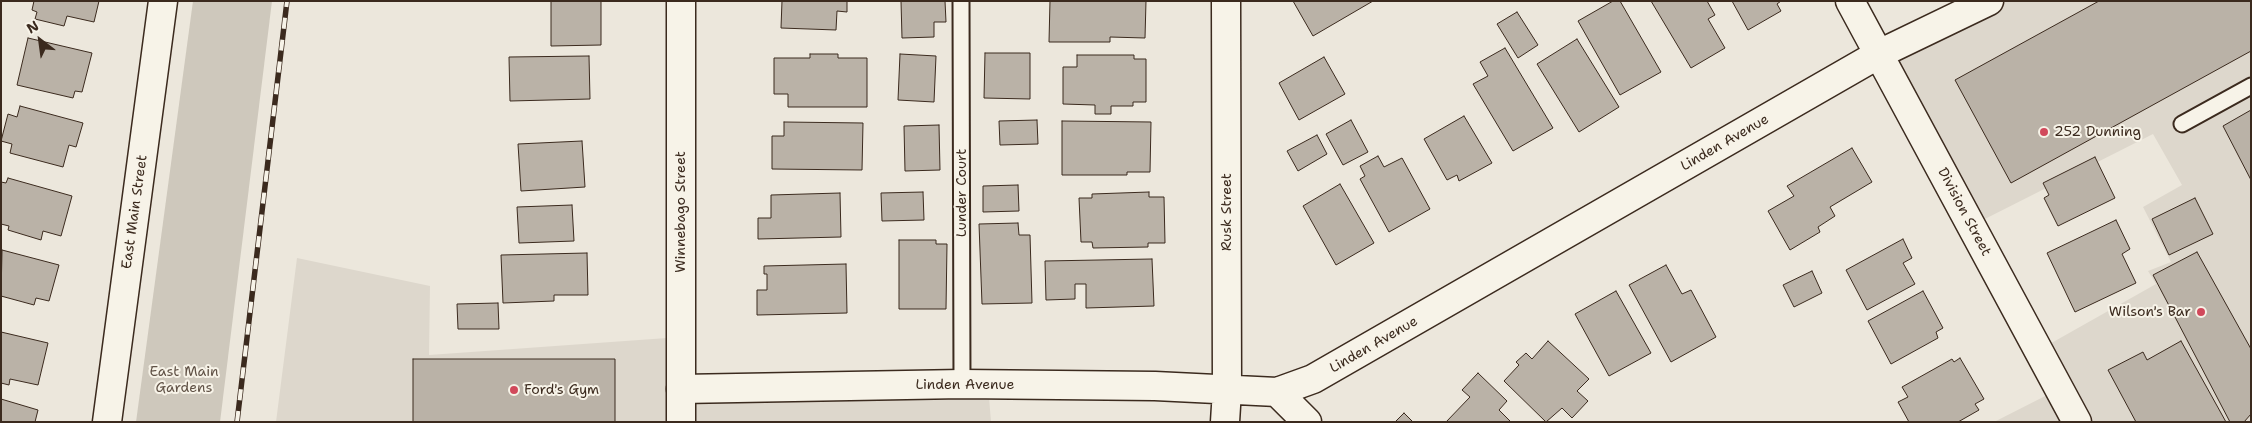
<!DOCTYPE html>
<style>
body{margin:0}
#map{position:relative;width:2252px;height:423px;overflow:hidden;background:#ece7dc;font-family:"Shantell Sans",sans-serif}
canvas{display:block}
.frame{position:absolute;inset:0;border:2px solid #3b2a1e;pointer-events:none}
.north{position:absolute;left:15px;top:15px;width:50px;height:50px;-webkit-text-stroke:4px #f7f3e8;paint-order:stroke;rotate:330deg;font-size:14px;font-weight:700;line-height:20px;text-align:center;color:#3b2a1e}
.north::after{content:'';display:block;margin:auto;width:18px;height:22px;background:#3b2a1e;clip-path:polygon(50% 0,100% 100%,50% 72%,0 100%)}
</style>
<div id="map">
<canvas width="2252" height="423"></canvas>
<div class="frame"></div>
<div class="north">N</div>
</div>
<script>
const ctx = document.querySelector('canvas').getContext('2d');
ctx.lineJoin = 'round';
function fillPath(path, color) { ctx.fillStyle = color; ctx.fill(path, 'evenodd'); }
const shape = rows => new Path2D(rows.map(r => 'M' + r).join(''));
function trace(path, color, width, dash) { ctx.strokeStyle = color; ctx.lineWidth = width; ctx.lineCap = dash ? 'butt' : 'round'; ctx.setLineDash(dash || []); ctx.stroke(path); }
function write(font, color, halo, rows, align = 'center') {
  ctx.font = font + ' "Shantell Sans",sans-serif'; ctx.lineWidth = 4; ctx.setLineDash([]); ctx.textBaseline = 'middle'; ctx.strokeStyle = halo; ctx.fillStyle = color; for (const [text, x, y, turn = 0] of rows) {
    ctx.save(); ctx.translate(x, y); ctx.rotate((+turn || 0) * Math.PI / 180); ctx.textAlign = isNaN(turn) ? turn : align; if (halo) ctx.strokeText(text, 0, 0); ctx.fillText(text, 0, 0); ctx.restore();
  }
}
fillPath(shape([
 [1989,1,2251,1,2251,422,1994,422,2059,389,2039,350,2156,284,2148,271,2171,262,2143,207,2182,185,2153,134,1971,226,1879,54],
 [297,258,430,286,429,355,681,337,681,389,988,385,991,422,276,422]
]), '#ddd7cc');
fillPath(shape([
 [193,1,272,1,220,422,136,422]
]), '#cec8bc');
const building = shape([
 [34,1,99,1,94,22,67,16,64,26,35,19,37,12,32,10,34,1],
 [551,1,601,1,601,45,551,46,551,1],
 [782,1,847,1,847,12,837,11,836,30,781,28,782,1],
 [901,1,945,1,946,22,934,22,934,37,902,38,901,1],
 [1050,1,1146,1,1145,38,1110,37,1110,42,1049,42,1050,1],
 [1293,1,1373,1,1313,36,1293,1],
 [1613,1,1620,1,1661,72,1620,95,1578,21,1613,1],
 [1651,1,1707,1,1715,15,1708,19,1725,48,1691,68,1651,1],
 [1732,1,1781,1,1777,4,1781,11,1748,30,1732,1],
 [2099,1,2251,1,2251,51,2011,183,1955,80,2099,1],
 [1517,12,1538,45,1518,58,1497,24,1517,12],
 [28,38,92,53,82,92,75,91,73,98,17,85,28,38],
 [1577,39,1619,107,1579,132,1537,64,1577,39],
 [1505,48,1553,128,1513,151,1473,84,1488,76,1480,62,1505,48],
 [985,53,1030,53,1030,99,984,98,985,53],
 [810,54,838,54,838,58,867,58,867,107,788,107,788,94,774,94,774,58,810,58,810,54],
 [900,54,936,56,934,102,898,100,900,54],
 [1077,55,1134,55,1134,59,1146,59,1146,102,1133,102,1133,106,1111,106,1111,114,1095,114,1095,105,1063,104,1063,67,1077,67,1077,55],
 [589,56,590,99,510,101,509,57,589,56],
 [1324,57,1345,94,1299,120,1279,83,1324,57],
 [20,106,83,123,76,147,69,145,63,167,10,153,12,144,1,141,8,114,17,117,20,106],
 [2251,110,2251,180,2223,126,2251,110],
 [1464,116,1492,163,1459,181,1457,175,1447,180,1424,139,1464,116],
 [1037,120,1038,144,1000,145,999,121,1037,120],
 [1351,120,1368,152,1343,165,1326,134,1351,120],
 [1062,121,1151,122,1150,172,1127,172,1127,175,1062,175,1062,121],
 [784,122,863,123,862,170,772,169,772,136,784,136,784,122],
 [939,125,940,170,905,171,904,126,939,125],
 [1317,135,1327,154,1298,171,1287,151,1317,135],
 [582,141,585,187,521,191,518,144,582,141],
 [1852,148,1872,182,1830,207,1835,216,1818,227,1820,232,1790,250,1768,211,1794,196,1787,186,1852,148],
 [1378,156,1384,167,1402,158,1430,209,1389,232,1360,179,1365,176,1360,166,1378,156],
 [2095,157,2115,198,2058,226,2044,198,2049,195,2043,183,2095,157],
 [8,178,72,196,61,236,43,231,41,240,8,230,9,226,1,224,1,182,6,183,8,178],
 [1340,184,1374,243,1336,265,1303,206,1340,184],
 [1018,185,1019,211,983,212,983,186,1018,185],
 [923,192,924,220,882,221,881,193,923,192],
 [1149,192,1149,197,1164,197,1165,243,1148,243,1148,247,1093,248,1092,242,1081,242,1079,198,1092,198,1092,194,1149,192],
 [840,193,841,237,758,239,758,218,771,218,771,195,840,193],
 [2195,198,2213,234,2169,255,2152,219,2195,198],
 [572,205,574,241,519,243,517,207,572,205],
 [2116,220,2130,249,2122,254,2136,283,2075,312,2047,253,2116,220],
 [1018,223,1019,235,1030,235,1032,303,982,304,979,224,1018,223],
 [1903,239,1912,258,1903,263,1915,284,1867,310,1846,270,1903,239],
 [899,240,936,240,936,244,947,244,946,309,899,309,899,240],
 [2,250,59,265,49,301,36,298,34,305,1,296,2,250],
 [2197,252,2251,349,2251,414,2244,422,2230,422,2153,275,2197,252],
 [587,253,588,295,554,295,554,301,503,303,501,255,587,253],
 [1152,259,1154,306,1086,308,1086,284,1075,284,1075,299,1046,300,1045,261,1152,259],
 [846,264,847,313,757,315,757,290,767,290,767,274,764,274,764,266,846,264],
 [1666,265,1682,294,1691,290,1716,337,1671,362,1629,285,1666,265],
 [1812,271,1822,293,1794,307,1783,285,1812,271],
 [1616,291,1651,353,1609,376,1575,314,1616,291],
 [1923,291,1943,328,1936,332,1938,338,1891,364,1868,321,1923,291],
 [498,303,499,329,458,329,457,304,498,303],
 [1,332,48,343,38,385,10,379,9,385,1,383,1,332],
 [1548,341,1589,379,1577,391,1588,401,1572,418,1562,408,1546,422,1504,381,1519,365,1516,362,1526,353,1532,359,1548,341],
 [2181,341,2226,422,2136,422,2108,370,2143,352,2147,360,2181,341],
 [1960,358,1984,399,1975,404,1979,410,1958,422,1909,422,1898,402,1908,397,1902,387,1952,359,1954,362,1960,358],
 [413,359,615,359,615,422,413,422,413,359],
 [1478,373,1507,401,1499,410,1511,422,1446,422,1470,397,1462,390,1478,373],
 [1,399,38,410,35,422,1,422,1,399],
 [1404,413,1413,422,1395,422,1404,413]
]);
fillPath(building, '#bab2a7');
trace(building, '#3b2a1e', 1);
const service = shape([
 [961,1,962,384],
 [2182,124,2251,86]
]);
const minor = shape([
 [1850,1,2077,422],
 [681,389,962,384,1155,386,1277,392,1313,379,1879,54,1989,1],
 [1277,392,1307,422],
 [107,422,163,1],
 [1225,422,1227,390,1226,1]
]);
const tertiary = shape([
 [681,422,681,1]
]);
trace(service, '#3b2a1e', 19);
trace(minor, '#3b2a1e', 31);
trace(tertiary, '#3b2a1e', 31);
trace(service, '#f7f3e8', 15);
trace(minor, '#f7f3e8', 28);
trace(tertiary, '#f7f3e8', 28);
const rail = shape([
 [237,422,287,1]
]);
trace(rail, '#3b2a1e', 5.5);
trace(rail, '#f7f3e8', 4, [11]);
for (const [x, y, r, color] of [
 [2044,132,5,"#d1495b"],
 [2201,312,5,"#d1495b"],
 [514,390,5,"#d1495b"]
]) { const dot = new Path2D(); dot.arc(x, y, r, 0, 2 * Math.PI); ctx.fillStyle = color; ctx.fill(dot); trace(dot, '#f7f3e8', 2); }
write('14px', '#3b2a1e', '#f7f3e8', [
 ["252 Dunning",2054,132],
 ["Wilson's Bar",2191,312,"right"],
 ["Ford's Gym",524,390]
], 'left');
write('14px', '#3b2a1e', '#f7f3e8', [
 ["Linden Avenue",1725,143,-30],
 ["Lunder Court",962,193,-90],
 ["East Main Street",135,212,-82],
 ["Winnebago Street",681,212,-90],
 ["Rusk Street",1227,212,-90],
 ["Division Street",1964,212,62],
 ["Linden Avenue",1374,345,-30],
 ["Linden Avenue",965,385]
]);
write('14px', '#605246', '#f7f3e8', [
 ["East Main",184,372],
 ["Gardens",184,388]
]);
</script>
